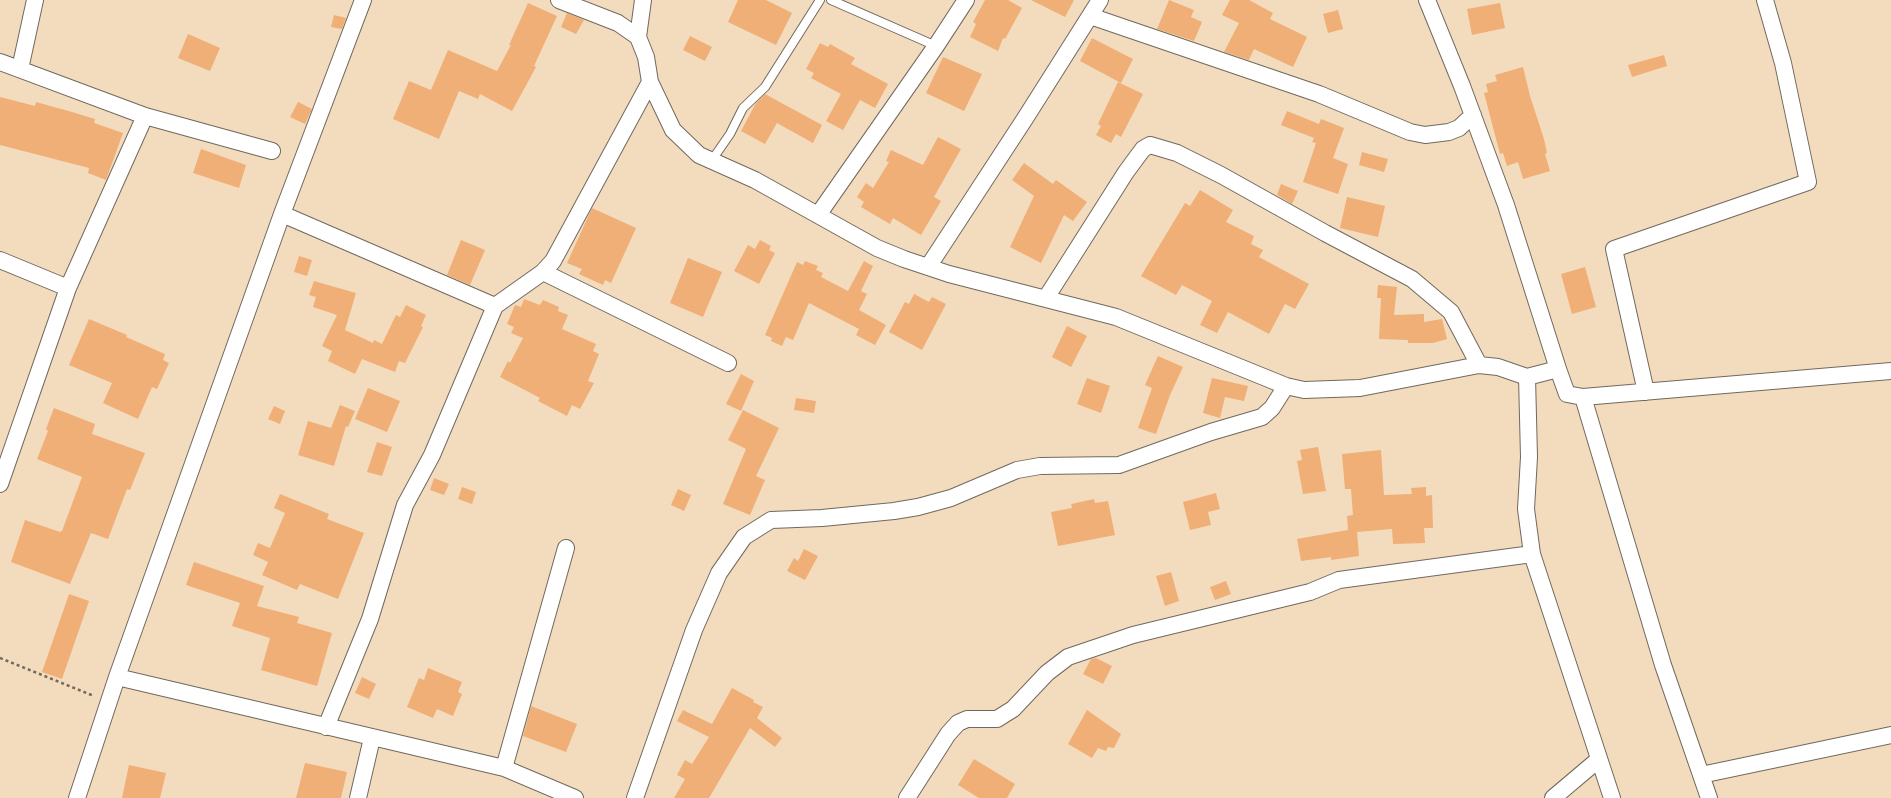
<!DOCTYPE html>
<style>
body{margin:0}
canvas{display:block;background:#f3dbbd}
</style>
<canvas width="1891" height="798"></canvas>
<script>
const ctx = document.querySelector('canvas').getContext('2d');
ctx.lineJoin = 'round';
function fillPath(path, color) { ctx.fillStyle = color; ctx.fill(path, 'evenodd'); }
const shape = rows => new Path2D(rows.map(r => 'M' + r).join(''));
function trace(path, color, width, dash) { ctx.strokeStyle = color; ctx.lineWidth = width; ctx.lineCap = dash ? 'butt' : 'round'; ctx.setLineDash(dash || []); ctx.stroke(path); }
fillPath(shape([
 [738,0,766,0,792,13,776,45,728,22],
 [985,0,1008,0,1022,8,1005,39,1003,38,998,51,970,37,976,24,973,22],
 [1031,0,1074,0,1065,17],
 [1169,0,1194,10,1191,17,1202,22,1194,41,1157,29],
 [1230,0,1249,0,1273,13,1270,19,1307,37,1293,67,1254,49,1249,60,1224,52,1239,23,1222,15],
 [528,3,557,16,534,66,536,67,512,111,480,94,478,99,459,91,439,139,393,119,409,81,431,90,448,50,497,71,511,45,509,45],
 [1500,3,1505,28,1472,35,1467,9],
 [1338,10,1343,29,1328,33,1323,14],
 [567,13,584,20,576,34,561,27],
 [334,15,346,18,342,29,331,27],
 [188,34,220,48,210,71,178,58],
 [690,36,712,47,705,61,683,50],
 [1092,38,1133,59,1121,83,1080,61],
 [820,43,828,47,830,44,855,58,851,64,888,84,875,108,860,100,843,130,826,121,841,94,811,78,814,73,806,69],
 [1664,55,1667,66,1632,77,1628,65],
 [943,57,982,74,964,111,926,93],
 [1523,67,1530,96,1544,139,1547,153,1545,154,1550,171,1523,179,1518,162,1507,166,1503,153,1500,154,1484,93,1488,92,1486,84,1497,81,1495,75],
 [1118,82,1143,94,1121,137,1116,134,1111,143,1096,135,1101,126,1098,124],
 [765,94,822,125,813,143,777,123,765,144,741,131,756,103],
 [0,97,35,106,36,102,72,112,95,119,94,123,123,133,106,180,88,173,89,168,0,145],
 [298,102,312,109,305,124,290,117],
 [1287,111,1319,124,1321,119,1344,128,1333,158,1348,164,1338,194,1303,182,1316,143,1312,142,1314,138,1281,125],
 [938,137,961,149,934,197,941,201,921,235,893,218,890,224,861,207,864,202,857,197,866,183,873,188,889,162,886,161,891,150,923,165],
 [201,149,246,165,239,188,193,173],
 [1362,152,1388,159,1384,172,1359,165],
 [1024,163,1053,184,1056,180,1087,202,1073,221,1064,215,1041,263,1010,247,1034,196,1012,180],
 [1281,184,1298,191,1292,204,1277,195],
 [1200,190,1233,210,1226,222,1254,236,1251,244,1263,250,1259,257,1309,284,1295,309,1285,304,1269,334,1228,312,1217,333,1200,325,1212,301,1182,285,1176,295,1141,276,1185,203,1190,206],
 [1347,197,1385,206,1378,237,1340,228],
 [592,208,636,228,611,283,605,280,603,285,579,274,582,269,567,263],
 [461,240,485,250,470,285,447,275],
 [760,240,771,246,769,250,775,253,759,284,734,271,748,245,755,249],
 [299,256,312,260,307,276,294,272],
 [688,258,722,272,703,317,670,303],
 [805,261,818,266,816,270,823,273,821,277,848,291,864,261,873,266,861,291,867,294,859,310,886,325,875,345,856,335,859,329,809,303,793,340,786,337,782,346,771,341,772,338,765,335,797,262,803,265],
 [1585,267,1596,307,1572,314,1561,274],
 [314,281,356,293,345,330,373,343,374,340,382,344,396,315,400,317,406,305,426,315,421,326,423,327,405,363,399,361,395,372,362,359,355,374,328,361,332,351,322,346,337,315,313,307,316,297,309,295],
 [1378,285,1397,287,1394,315,1424,314,1424,322,1442,319,1447,339,1433,343,1408,343,1408,340,1379,339,1381,298,1377,298],
 [914,294,929,302,932,297,946,304,922,350,889,332,905,302,909,304],
 [524,299,540,305,543,300,559,307,558,311,568,315,562,329,596,344,593,351,599,354,588,381,594,383,580,409,572,405,567,416,538,401,540,398,500,377,508,361,510,363,523,338,511,333,514,327,507,324,515,305,521,307],
 [89,319,127,335,126,337,165,354,163,360,169,363,157,389,152,387,138,419,103,403,112,383,69,365],
 [1067,326,1087,336,1071,367,1052,357],
 [1158,356,1183,367,1170,395,1156,434,1138,428,1152,388,1145,385],
 [741,374,754,381,741,411,726,404],
 [1087,378,1110,386,1101,413,1077,404],
 [1212,378,1248,386,1244,401,1225,397,1220,418,1203,413],
 [368,388,400,401,387,432,355,419],
 [796,398,816,401,814,413,794,410],
 [340,405,355,411,348,427,346,426,334,466,298,455,308,421,331,428],
 [274,406,285,411,280,424,268,419],
 [54,408,95,424,92,434,145,453,130,490,127,489,108,539,91,533,70,584,11,562,25,520,60,532,62,531,82,477,37,459,48,431,46,429],
 [743,410,779,428,756,476,765,480,750,515,723,504,746,449,728,440],
 [377,442,392,447,382,476,367,472],
 [1318,447,1326,491,1303,494,1297,461,1302,460,1300,450],
 [1381,450,1384,495,1412,494,1411,488,1426,487,1426,496,1432,495,1433,528,1424,528,1425,543,1393,544,1392,529,1357,532,1359,556,1331,560,1331,557,1301,561,1297,539,1348,530,1347,516,1353,515,1351,489,1345,489,1342,454],
 [434,478,449,484,444,495,430,490],
 [462,487,476,492,472,504,458,499],
 [678,489,691,495,684,511,671,505],
 [1216,493,1220,509,1208,512,1211,525,1190,530,1183,502],
 [280,494,329,514,327,519,364,533,338,599,300,584,297,590,262,575,268,562,253,555,258,543,270,548,285,513,274,508],
 [1094,499,1095,503,1108,501,1115,535,1058,546,1051,512,1072,508,1071,504],
 [804,549,818,556,805,580,787,571,794,558,798,561],
 [194,562,264,586,257,606,299,617,297,623,332,633,317,686,261,670,270,638,232,626,240,603,186,585],
 [1171,572,1179,601,1165,606,1156,576],
 [1226,581,1231,594,1215,600,1210,587],
 [69,594,89,601,62,679,42,672],
 [1096,658,1112,666,1103,684,1083,674,1091,659],
 [428,668,462,682,458,692,462,694,453,716,437,709,433,718,407,707,419,678,424,680],
 [362,677,376,684,369,699,355,693],
 [732,688,754,700,753,702,763,707,757,718,782,738,775,747,750,728,709,798,674,798,685,779,677,775,685,760,692,764,709,737,677,721,683,710,712,724],
 [531,706,577,724,566,752,523,736],
 [1087,710,1121,734,1114,748,1108,747,1106,751,1098,748,1092,758,1068,744],
 [974,759,1015,784,1007,798,979,798,958,785],
 [305,763,347,772,341,798,296,798],
 [129,765,166,773,160,798,122,798]
]), '#f0af76');
const service = shape([
 [831,0,936,46],
 [712,160,730,134,743,108,765,87,820,0]
]);
const minor = shape([
 [559,0,618,23,638,37,646,57,650,82,673,130,699,155,755,180,877,248,904,259,949,274,1116,317,1286,386,1304,390,1360,388,1479,365,1498,367,1527,377,1558,369,1567,394,1583,397,1891,371],
 [1427,0,1462,86,1506,205,1558,369],
 [1090,16,1319,94,1410,132,1425,135,1449,132,1459,128,1473,115],
 [638,37,643,0],
 [0,62,145,116,272,151],
 [20,69,35,0],
 [282,214,495,306],
 [818,215,936,46,966,0],
 [0,260,68,288],
 [928,267,1026,117,1100,0],
 [543,272,728,363],
 [1046,298,1126,172,1143,149,1150,145,1177,153,1221,175,1325,233,1412,279,1451,312,1479,365],
 [1527,377,1529,457,1526,509,1532,554,1612,798],
 [1646,392,1614,249,1808,182,1783,63,1765,0],
 [1583,397,1663,665,1709,798],
 [0,484,68,288,145,116],
 [117,677,504,768,575,798],
 [326,727,370,619,405,505,432,455,495,306,543,272,553,261,650,82],
 [504,768,566,548],
 [1701,775,1891,735],
 [77,798,117,677,282,214,363,0],
 [358,798,372,738],
 [635,798,694,630,719,573,744,537,771,520,822,518,894,511,918,507,951,498,1017,470,1040,466,1119,465,1211,432,1262,417,1272,408,1286,386],
 [907,798,948,734,958,723,967,719,997,719,1013,709,1047,673,1068,657,1133,635,1310,592,1339,580,1532,554],
 [1553,798,1598,760]
]);
trace(service, '#71695e', 10);
trace(minor, '#71695e', 18);
trace(shape([
 [0,658,94,696]
]), '#71695e', 2.5, [3, 3]);
trace(service, '#fff', 8);
trace(minor, '#fff', 16);
</script>
